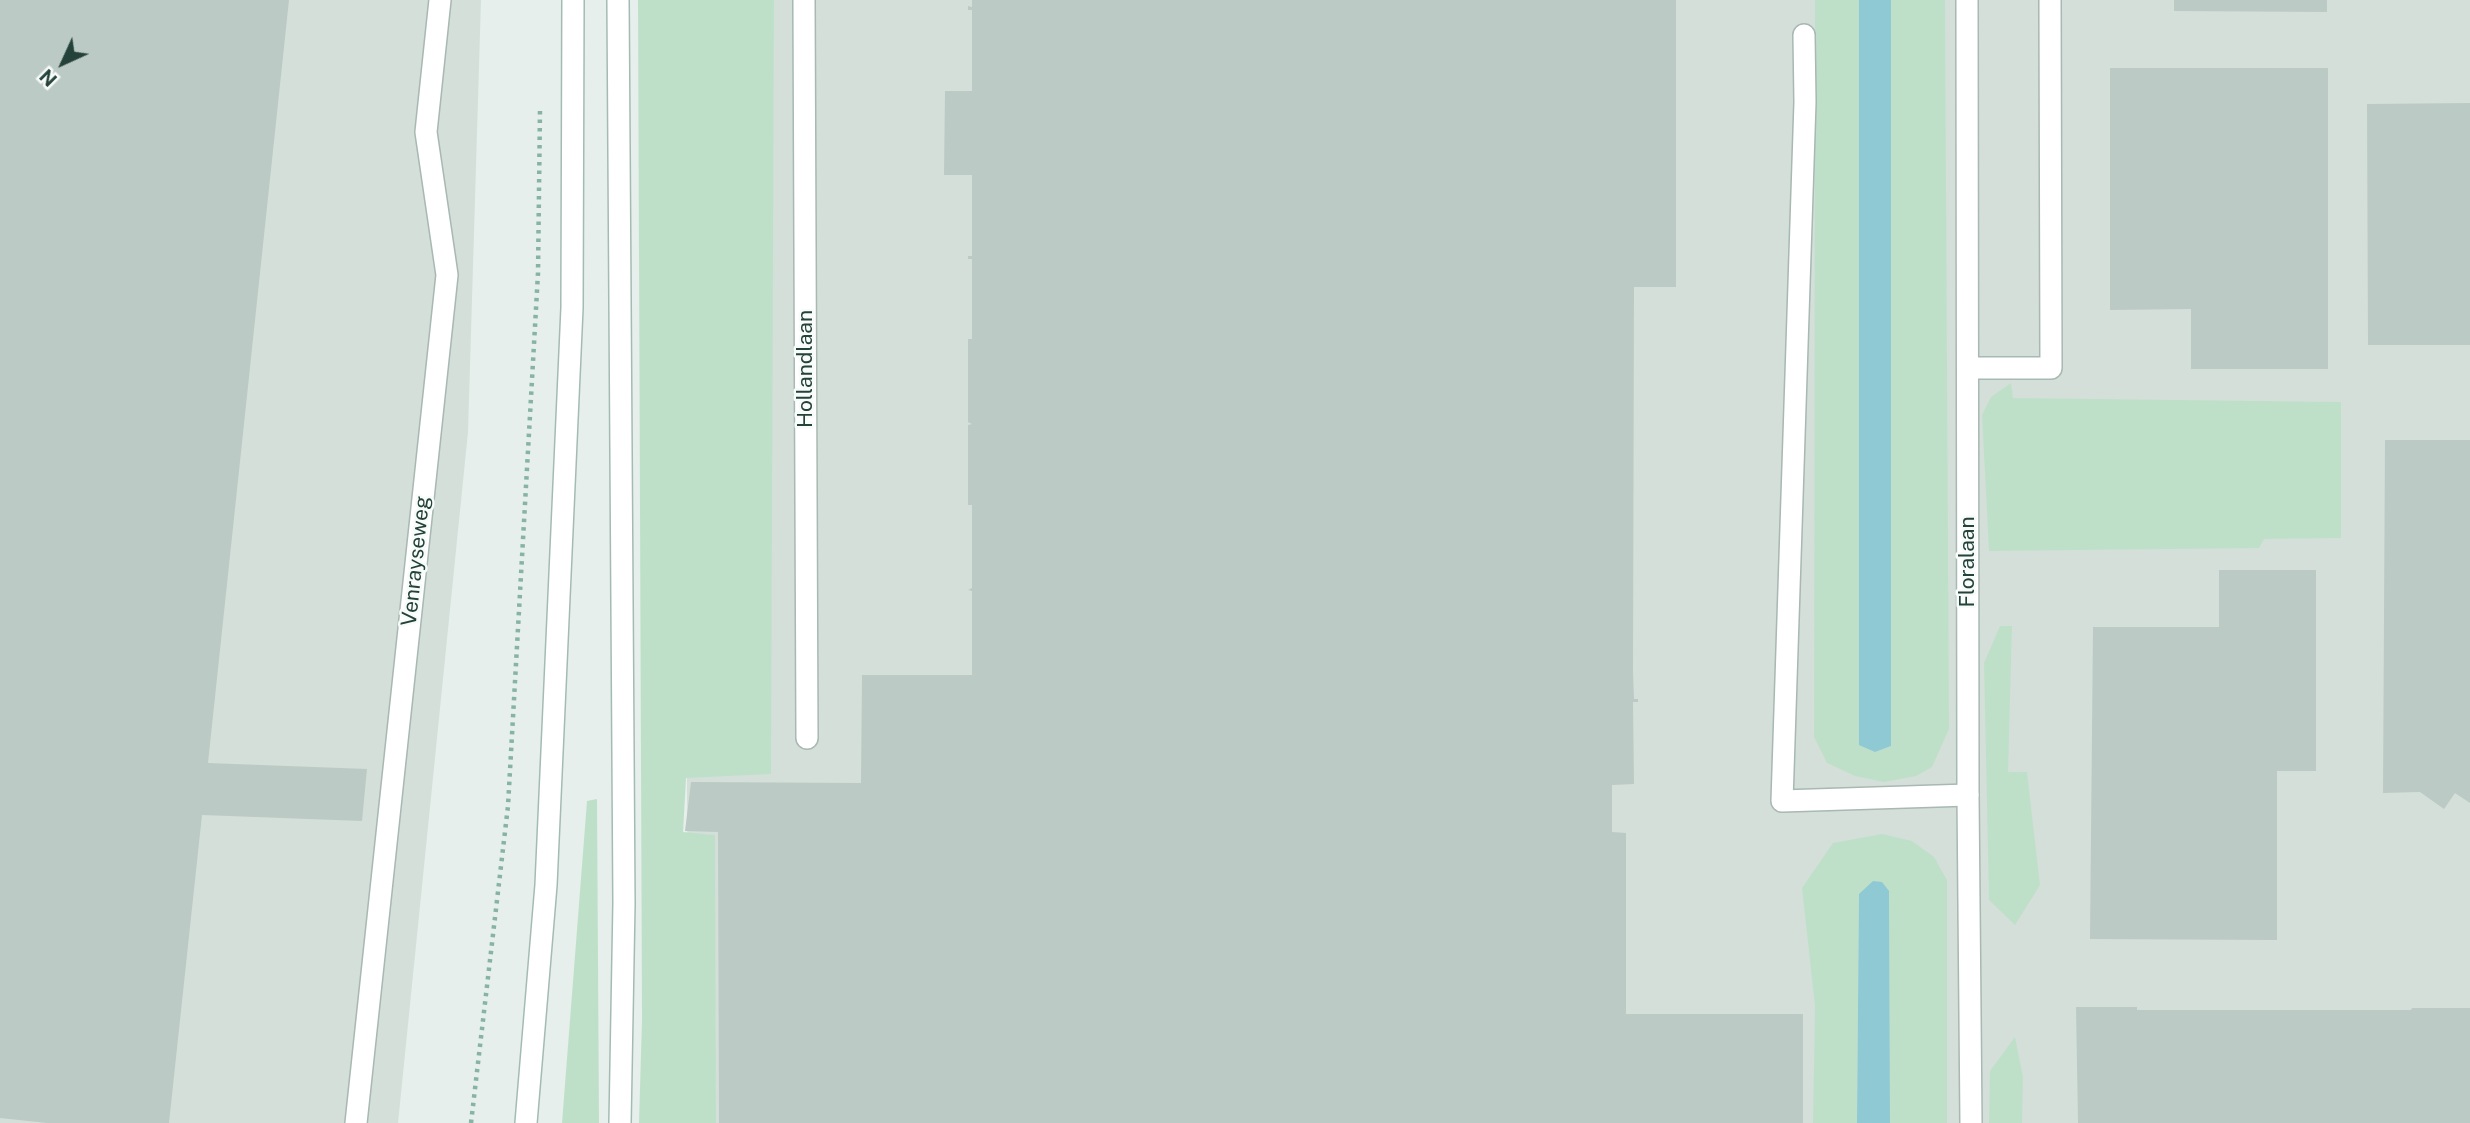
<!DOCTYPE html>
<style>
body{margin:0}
#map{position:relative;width:2470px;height:1123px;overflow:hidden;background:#e6efeb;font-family:"Public Sans",sans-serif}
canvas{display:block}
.north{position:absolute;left:28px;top:28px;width:70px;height:70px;-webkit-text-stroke:5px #f7fbf9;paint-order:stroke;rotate:225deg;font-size:19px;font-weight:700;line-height:28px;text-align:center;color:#24423a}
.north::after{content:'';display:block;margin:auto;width:24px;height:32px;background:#24423a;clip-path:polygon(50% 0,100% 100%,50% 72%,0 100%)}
</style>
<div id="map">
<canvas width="2470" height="1123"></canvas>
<div class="north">N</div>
</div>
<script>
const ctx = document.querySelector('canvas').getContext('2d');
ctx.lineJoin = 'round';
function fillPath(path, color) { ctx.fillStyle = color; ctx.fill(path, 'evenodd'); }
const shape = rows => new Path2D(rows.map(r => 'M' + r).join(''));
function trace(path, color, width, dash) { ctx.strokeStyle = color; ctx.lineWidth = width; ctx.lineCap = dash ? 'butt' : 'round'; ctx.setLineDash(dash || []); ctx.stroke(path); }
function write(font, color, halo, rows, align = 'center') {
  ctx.font = font + ' "Public Sans",sans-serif'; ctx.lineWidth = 5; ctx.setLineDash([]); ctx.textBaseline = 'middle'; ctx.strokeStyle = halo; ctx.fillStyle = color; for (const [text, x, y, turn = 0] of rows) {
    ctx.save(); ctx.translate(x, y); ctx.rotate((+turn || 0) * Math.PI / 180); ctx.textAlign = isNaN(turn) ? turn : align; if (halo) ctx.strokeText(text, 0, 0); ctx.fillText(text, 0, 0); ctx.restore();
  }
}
fillPath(shape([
 [0,0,481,0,468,432,398,1123,0,1123],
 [672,0,2470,0,2470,1123,689,1123,685,450]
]), '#d4dfda');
fillPath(shape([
 [638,0,774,0,771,774,686,778,683,832,715,835,716,1123,639,1123,642,1019],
 [1815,0,1859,0,1859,744,1875,752,1891,746,1891,0,1945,0,1949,729,1932,767,1916,776,1884,782,1855,776,1827,763,1814,737],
 [2011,383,2013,398,2341,402,2341,538,2264,539,2259,548,1989,551,1982,415,1991,397],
 [2000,626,2012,626,2008,772,2027,772,2040,885,2015,925,1989,900,1984,663],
 [597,799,599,1123,562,1123,587,801],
 [1882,834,1912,841,1934,857,1947,880,1947,1123,1890,1123,1889,891,1859,894,1857,1123,1813,1123,1815,1006,1802,888,1833,843],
 [2015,1037,2023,1077,2022,1123,1989,1123,1990,1071]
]), '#bfe0c8');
fillPath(shape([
 [1859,0,1891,0,1891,746,1875,752,1859,745],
 [1873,881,1882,882,1889,891,1890,1123,1857,1123,1859,894]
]), '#8ec9d4');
fillPath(shape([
 [0,0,289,0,208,763,367,769,362,821,202,815,169,1123,47,1123,0,1118],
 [972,0,1676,0,1676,287,1634,287,1633,672,1634,699,1638,699,1638,702,1633,702,1634,784,1612,785,1612,832,1626,833,1626,1014,1803,1014,1803,1123,719,1123,718,832,685,831,691,782,861,783,862,675,972,675,972,591,968,590,972,588,972,505,968,505,968,425,972,424,968,422,968,339,972,339,972,259,968,259,968,256,972,256,972,175,944,175,945,91,972,91,972,10,968,10,968,6,972,7],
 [2174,0,2327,0,2327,12,2174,11],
 [2110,68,2328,68,2328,369,2191,369,2191,309,2110,310],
 [2470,103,2470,345,2368,345,2367,104],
 [2385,440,2470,440,2470,803,2455,793,2444,809,2420,792,2383,793],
 [2219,570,2316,570,2316,771,2277,771,2277,940,2090,939,2093,627,2219,627],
 [2076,1007,2137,1007,2137,1010,2411,1010,2412,1008,2470,1008,2470,1123,2078,1123]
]), '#bbcac4');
const service = shape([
 [1804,35,1805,102,1782,801,1968,795],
 [1968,368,2051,368,2050,0]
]);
const minor = shape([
 [804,0,807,738],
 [1967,0,1968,795,1971,1123],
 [356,1123,447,275,426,132,440,0]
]);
const secondary = shape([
 [618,0,624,903,620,1123],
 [526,1123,546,885,572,308,573,0]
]);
trace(service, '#a8b8b2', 24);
trace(minor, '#a8b8b2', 24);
trace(secondary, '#a4bbb3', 24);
trace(shape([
 [471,1123,508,806,538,273,540,109]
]), '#86b3a5', 4.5, [3.5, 5]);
trace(service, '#fff', 21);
trace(minor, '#fff', 21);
trace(secondary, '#fff', 21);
write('21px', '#24423a', '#f7fbf9', [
 ["Hollandlaan",806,369,-90],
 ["Venrayseweg",416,561,-84],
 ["Floralaan",1968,562,-90]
]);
</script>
